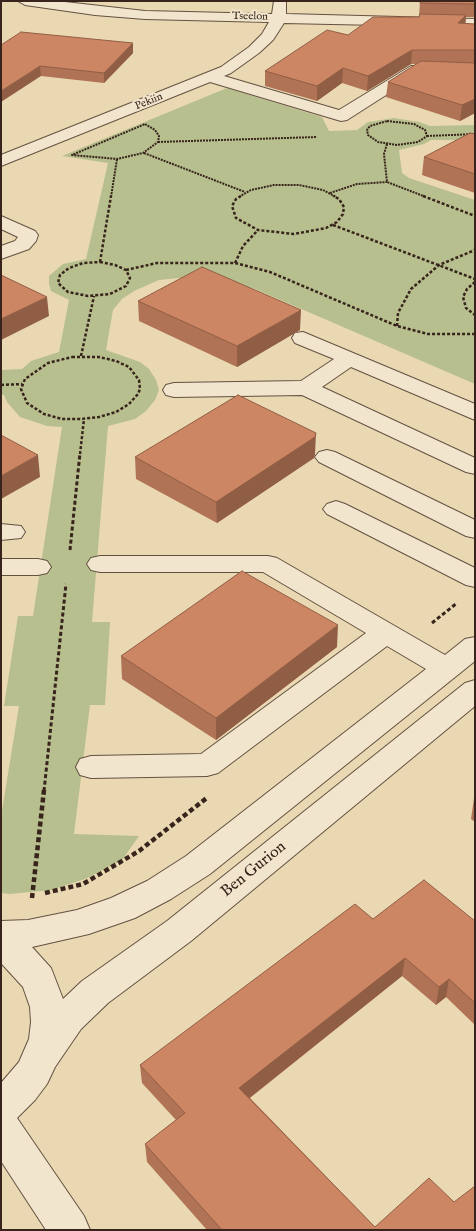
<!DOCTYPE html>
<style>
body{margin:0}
#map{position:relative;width:476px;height:1231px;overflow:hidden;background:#ead8b2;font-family:"IM FELL English",serif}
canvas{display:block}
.frame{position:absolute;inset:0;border:2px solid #38241c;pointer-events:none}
</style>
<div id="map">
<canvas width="476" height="1231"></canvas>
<div class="frame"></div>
</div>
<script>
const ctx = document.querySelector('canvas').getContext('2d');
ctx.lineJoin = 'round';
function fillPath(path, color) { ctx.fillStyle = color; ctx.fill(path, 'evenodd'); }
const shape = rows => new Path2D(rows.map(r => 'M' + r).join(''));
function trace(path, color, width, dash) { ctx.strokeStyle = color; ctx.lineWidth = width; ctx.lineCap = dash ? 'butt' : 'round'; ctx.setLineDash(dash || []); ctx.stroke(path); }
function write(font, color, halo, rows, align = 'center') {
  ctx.font = font + ' "IM FELL English",serif'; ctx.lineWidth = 4; ctx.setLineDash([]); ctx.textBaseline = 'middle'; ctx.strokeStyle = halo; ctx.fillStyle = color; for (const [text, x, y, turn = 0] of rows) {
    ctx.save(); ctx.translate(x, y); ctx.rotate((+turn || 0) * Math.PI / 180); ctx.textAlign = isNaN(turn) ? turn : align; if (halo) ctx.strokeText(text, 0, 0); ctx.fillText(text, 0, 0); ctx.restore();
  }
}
fillPath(shape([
 [227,88,322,117,329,131,357,130,368,122,394,118,419,122,430,126,475,125,475,140,431,140,424,144,399,150,402,173,409,178,475,200,475,384,255,289,238,284,201,279,179,278,159,280,134,291,122,299,113,310,106,350,140,362,149,369,156,380,159,390,155,400,146,411,135,419,108,426,92,622,110,622,105,705,90,705,74,834,139,836,122,860,85,879,51,890,10,894,1,893,1,817,19,706,4,706,18,616,33,616,62,427,47,426,20,417,7,402,4,395,1,395,1,370,22,369,31,361,59,352,69,300,51,291,49,284,49,276,63,264,86,259,108,163,62,156]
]), '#b6bf8d');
const minor = shape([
 [18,1,56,1,145,11,272,14,274,1,286,1,286,14,475,19,475,27,284,23,273,40,259,53,231,73,224,76,339,110,411,66,475,66,475,76,419,74,347,120,341,121,210,82,1,166,1,155,221,67,249,47,262,34,269,22,145,19,95,15,25,5,18,1],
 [1,216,35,231,38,235,36,241,29,249,1,259,1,246,15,241,18,237,1,229,1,216],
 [303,332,475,404,475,420,351,367,322,387,475,458,475,474,466,472,302,395,174,397,166,395,163,390,166,385,174,383,301,381,334,359,295,343,292,338,295,333,303,332],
 [327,450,335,452,475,520,475,538,466,536,319,462,315,457,319,452,327,450],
 [336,501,345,504,475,568,475,587,466,585,327,514,323,509,327,504,336,501],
 [1,524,21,526,25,532,21,538,1,540,1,524],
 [100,556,268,556,277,558,445,655,465,639,475,637,475,661,210,874,171,899,135,918,89,934,32,947,51,968,63,999,82,981,167,921,465,683,475,680,475,706,191,941,108,1003,81,1029,55,1067,47,1084,35,1100,17,1118,84,1216,90,1230,46,1230,1,1161,1,1083,19,1062,29,1039,31,1022,30,1007,23,987,1,963,1,921,28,920,77,910,111,898,147,881,186,856,426,669,387,646,218,773,207,776,91,778,80,775,76,767,80,759,91,756,201,754,366,633,263,572,100,572,91,570,87,564,91,558,100,556],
 [1,559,38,559,47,561,51,567,47,573,38,575,1,575,1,559]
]);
trace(minor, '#645142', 2);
trace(shape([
 [387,121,414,124,425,130,427,136,418,142,397,145,378,142,368,135,367,130,370,126,387,121],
 [145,124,155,130,159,136,158,142,143,153,117,159,72,155,145,124],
 [427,136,475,134],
 [158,142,317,137],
 [387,144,384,154,387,182,426,197],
 [144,153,245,192],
 [330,193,357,184,387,182],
 [111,197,117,159],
 [239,197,251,190,274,185,299,185,323,190,336,197]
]), '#38241c', 2, [2, 1]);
trace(shape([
 [241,196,236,199,232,206,236,218,258,230,294,234,326,228,337,222,343,214,344,207,339,199,333,196],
 [423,196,475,216],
 [333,225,475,279],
 [100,262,115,265,126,270,130,278,126,286,110,294,88,296,68,292,58,283,60,275,69,268,83,263,100,262],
 [100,262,111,196],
 [235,263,243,246,258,230],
 [126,270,157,263,235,263,270,272,397,326,428,334,475,334],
 [475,282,467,289,463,297,466,308,475,315],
 [397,326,398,313,411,289,439,265,475,250],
 [81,356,94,296],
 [72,357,99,357,116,361,129,367,139,380,140,389,138,394,129,404,116,412,99,417,81,419,62,419,44,414,27,403,21,389,25,379,48,363,72,357],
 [1,385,22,384],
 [80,454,84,419]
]), '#38241c', 2.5, [3, 2]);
trace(shape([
 [70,550,80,453],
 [432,623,457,603],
 [44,791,66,584]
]), '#38241c', 3, [4, 2.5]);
trace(shape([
 [45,893,83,884,139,851,208,797],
 [32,898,44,790]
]), '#38241c', 4.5, [5, 3]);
fillPath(minor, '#f1e6cd');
fillPath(shape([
 [420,1,475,1,475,17,466,17,465,24,475,24,475,113,460,121,386,97,388,82,416,64,411,64,367,91,342,83,317,101,265,86,265,71,348,35,419,17],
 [133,43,133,53,104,83,41,76,1,45],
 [475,134,475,193,422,175,424,157],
 [138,301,300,330,237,367,139,321],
 [315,454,314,458,217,523,136,479,135,457],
 [337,647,216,740,122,679,121,656],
 [474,798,475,798,475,822,471,819],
 [373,919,475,921,475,1025,446,997,436,1005,402,976,250,1098,375,1227,475,1230,207,1230,147,1162,145,1144,176,1120,142,1083,140,1065]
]), '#b07355');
fillPath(shape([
 [466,15,465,29,458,23],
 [133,43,133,53,104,83,104,73],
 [412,50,411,64,367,91,368,76],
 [40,66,41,76,1,102,1,91],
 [343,68,342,83,317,101,317,86],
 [475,99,475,113,460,121,462,105],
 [47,297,49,316,1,340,1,319],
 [301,310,300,330,237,367,237,346],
 [316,433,315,454,314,458,217,523,216,502],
 [38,455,40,477,1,499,1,476],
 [338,625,337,647,216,740,216,718],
 [405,958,402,976,239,1106,239,1088],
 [449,979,446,997,436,1005,439,987]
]), '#905e45');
const building = shape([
 [420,1,475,1,475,4,420,3,420,1],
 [420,14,466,15,458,23,475,24,475,50,412,50,368,76,343,68,317,86,265,71,327,30,348,35,373,17,419,17,420,14],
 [21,32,133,43,104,73,40,66,1,91,1,45,21,32],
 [421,61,475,63,475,99,462,105,388,82,421,61],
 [470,133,475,134,475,174,424,157,470,133],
 [202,267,301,310,237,346,138,301,202,267],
 [1,275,47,297,1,319,1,275],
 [238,395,316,433,315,437,216,502,135,457,238,395],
 [1,435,38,455,1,476,1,435],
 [242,571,338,625,216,718,121,656,242,571],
 [424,880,475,921,475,1003,449,979,439,987,405,958,239,1088,375,1227,429,1178,454,1202,475,1186,475,1230,222,1230,145,1144,185,1113,140,1065,355,904,373,919,424,880]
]);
fillPath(building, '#cd8663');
trace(building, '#905e45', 1);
write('11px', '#38241c', '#f1e6cd', [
 ["Tseelon",250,17,1],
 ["Pekiin",149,102,-22]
]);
write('16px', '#38241c', '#f1e6cd', [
 ["Ben Gurion",254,870,-39]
]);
</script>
